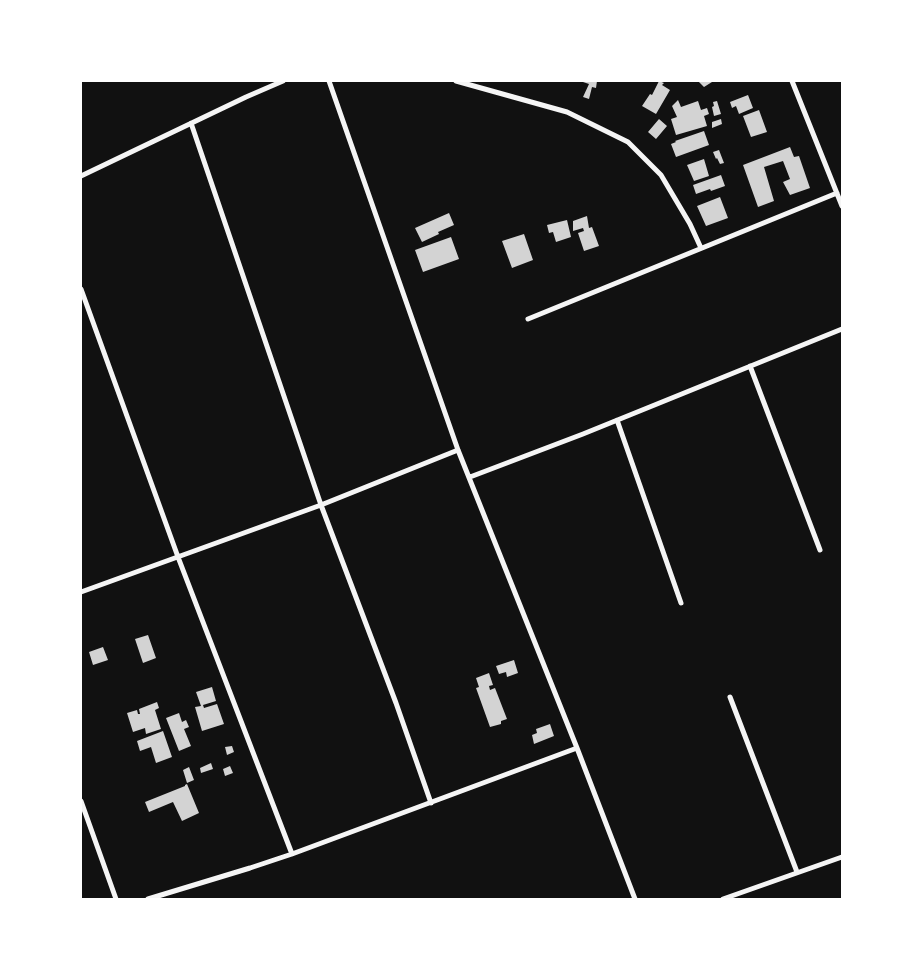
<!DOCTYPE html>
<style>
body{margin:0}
#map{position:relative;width:923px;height:980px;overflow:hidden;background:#111;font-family:Ubuntu,sans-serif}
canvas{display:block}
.frame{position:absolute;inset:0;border:82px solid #fff;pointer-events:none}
</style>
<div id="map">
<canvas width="923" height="980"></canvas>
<div class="frame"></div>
</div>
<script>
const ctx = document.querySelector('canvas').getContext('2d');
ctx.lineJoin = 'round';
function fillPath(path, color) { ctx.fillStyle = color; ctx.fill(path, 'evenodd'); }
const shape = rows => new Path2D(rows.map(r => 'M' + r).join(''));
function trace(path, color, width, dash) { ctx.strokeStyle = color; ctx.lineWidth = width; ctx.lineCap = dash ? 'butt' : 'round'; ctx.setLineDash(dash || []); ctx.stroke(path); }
fillPath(shape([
 [580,81,597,81,596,88,592,87,589,99,583,97,589,84],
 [659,81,664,83,662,85,670,90,656,114,642,106,650,94,652,95],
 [698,81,712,81,712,82,704,87],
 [748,95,753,108,739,114,736,106,732,108,730,102],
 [678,100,681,107,698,101,701,110,707,108,709,114,704,116,707,126,676,135,671,119,677,117,672,106],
 [717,101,721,114,714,116,712,107,714,106,713,102],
 [759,110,767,132,751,137,743,116],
 [659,119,667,126,656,139,648,132],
 [721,119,722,124,712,128,712,122],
 [704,131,709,145,676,157,671,144,676,142,675,141],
 [790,147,794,157,799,156,810,188,790,195,783,182,790,179,783,161,764,167,774,201,758,207,743,165],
 [719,150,724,163,720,164,717,158,716,159,713,152],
 [704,159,709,176,694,181,687,165],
 [721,175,725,186,711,191,710,189,696,194,693,185],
 [720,197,728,218,706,226,697,206],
 [449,213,454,225,438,232,439,234,422,242,415,228],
 [587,216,589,228,592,227,599,246,584,251,578,233,584,231,583,228,573,231,573,221],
 [567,220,571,237,556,242,553,232,549,233,547,225],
 [524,234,533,260,512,268,502,241],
 [451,237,459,259,423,272,415,250],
 [148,635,156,658,143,663,135,639],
 [103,647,108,660,93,665,89,652],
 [514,660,518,673,507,677,506,672,499,674,496,666],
 [489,673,493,685,489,686,490,690,495,688,507,719,501,721,501,724,490,727,476,688,479,687,476,678],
 [212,687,216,701,203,705,204,708,217,704,224,724,202,731,195,707,201,706,196,692],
 [157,702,159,708,155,710,161,729,146,734,145,728,133,732,127,713,137,710,138,714,140,714,139,709],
 [179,713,182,722,186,720,189,727,184,729,191,746,179,751,166,718],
 [550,724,554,736,534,744,532,735,537,733,536,729],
 [163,731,172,757,156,763,151,747,140,751,137,741],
 [232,746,234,752,227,755,225,747],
 [211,763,213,769,201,773,200,768],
 [230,766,233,773,225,776,223,769],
 [189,767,194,780,187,783,183,770],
 [187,784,199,813,182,821,173,802,149,812,145,802,185,786,185,785]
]), '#d3d3d3');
trace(shape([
 [329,81,458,450,577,748,635,899],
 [456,81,567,112,628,142,661,175,690,224,701,248],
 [792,81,842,206],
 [191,123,321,505,396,703,431,803],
 [81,176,246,97,283,81],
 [81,289,178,557,292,854],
 [528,319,837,193],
 [750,366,820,550],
 [617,420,681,603],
 [470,477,583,434,842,329],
 [81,592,321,505,458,450],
 [730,697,797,872],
 [81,801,116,899],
 [148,899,250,868,292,854,577,748],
 [723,899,842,857]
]), '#f5f5f5', 5);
</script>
